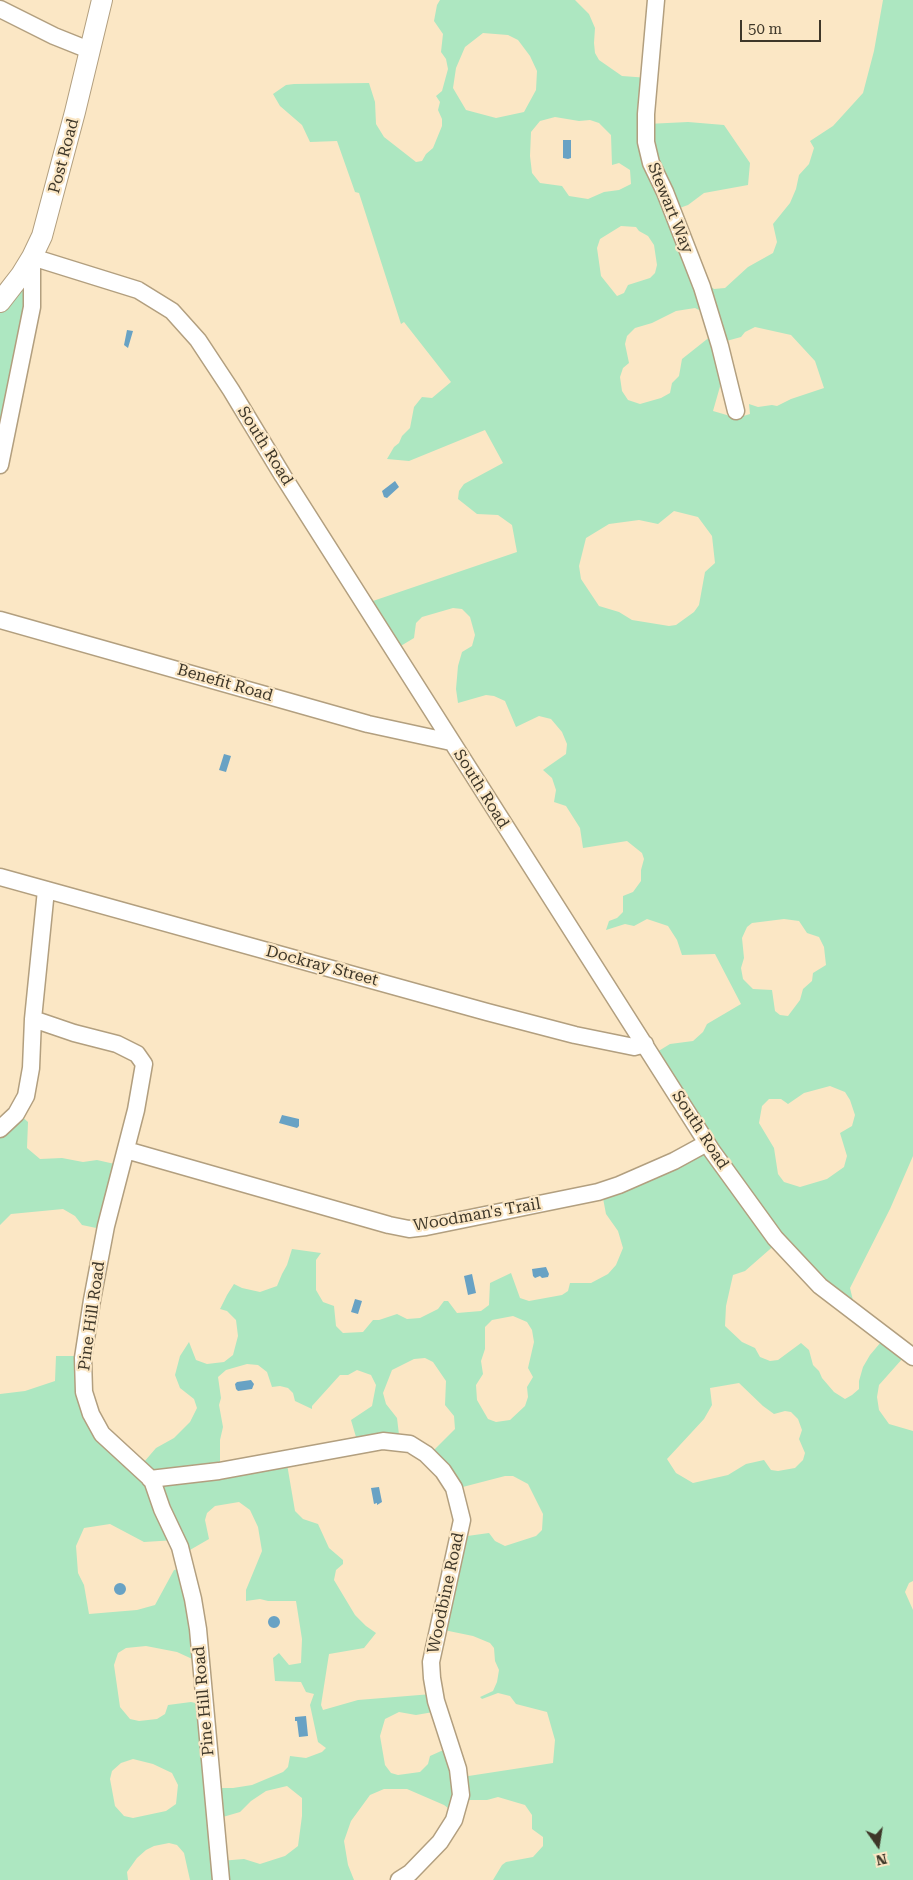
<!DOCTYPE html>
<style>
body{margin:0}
#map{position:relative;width:913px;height:1880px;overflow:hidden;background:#fbe7c5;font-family:"Roboto Serif",serif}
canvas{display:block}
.north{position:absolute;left:853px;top:1820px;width:50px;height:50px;-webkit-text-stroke:4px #fbe7c5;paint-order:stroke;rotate:167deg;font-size:14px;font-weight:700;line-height:20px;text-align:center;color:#3e3729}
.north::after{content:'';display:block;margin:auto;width:18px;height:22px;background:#3e3729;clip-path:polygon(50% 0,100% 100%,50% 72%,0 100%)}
.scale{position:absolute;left:740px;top:20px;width:81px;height:22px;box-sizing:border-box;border:2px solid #3e3729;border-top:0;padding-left:6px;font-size:15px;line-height:18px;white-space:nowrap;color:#3e3729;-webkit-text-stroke:4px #fbe7c5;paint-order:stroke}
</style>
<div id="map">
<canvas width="913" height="1880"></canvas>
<div class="north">N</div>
<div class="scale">50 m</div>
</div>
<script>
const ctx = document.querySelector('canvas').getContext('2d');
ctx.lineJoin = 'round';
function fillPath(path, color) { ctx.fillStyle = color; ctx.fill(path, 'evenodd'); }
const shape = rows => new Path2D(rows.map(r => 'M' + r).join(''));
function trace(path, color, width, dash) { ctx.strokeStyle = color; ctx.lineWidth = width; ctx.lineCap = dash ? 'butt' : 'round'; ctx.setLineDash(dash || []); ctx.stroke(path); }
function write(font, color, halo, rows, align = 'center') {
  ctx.font = font + ' "Roboto Serif",serif'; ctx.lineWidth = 4.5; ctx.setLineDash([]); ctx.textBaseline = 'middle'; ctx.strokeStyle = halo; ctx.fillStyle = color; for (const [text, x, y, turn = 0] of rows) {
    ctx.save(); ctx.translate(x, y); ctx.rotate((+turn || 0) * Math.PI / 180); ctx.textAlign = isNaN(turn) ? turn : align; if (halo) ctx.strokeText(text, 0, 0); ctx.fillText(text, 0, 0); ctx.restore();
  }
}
fillPath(shape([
 [440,0,575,0,589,14,595,28,594,43,595,53,599,60,622,76,649,78,647,124,688,122,724,125,750,163,748,185,704,193,688,205,674,210,706,283,714,289,725,288,748,267,773,253,777,242,773,224,790,203,796,189,799,175,809,164,814,148,810,141,833,126,863,93,874,51,883,0,913,0,913,1156,890,1209,850,1288,856,1313,777,1243,745,1271,733,1275,726,1306,725,1326,742,1342,755,1348,760,1357,770,1361,778,1360,801,1343,809,1350,813,1365,819,1371,822,1378,834,1392,845,1399,852,1395,859,1389,859,1381,863,1367,870,1355,881,1342,903,1358,879,1385,877,1397,879,1410,889,1424,913,1431,913,1581,909,1583,905,1592,913,1610,913,1880,493,1880,502,1865,506,1862,533,1857,543,1846,543,1837,532,1829,532,1815,525,1805,498,1797,487,1800,463,1800,456,1814,444,1805,407,1789,384,1789,370,1795,351,1821,344,1841,348,1865,354,1880,190,1880,184,1853,177,1845,169,1843,154,1846,146,1850,137,1858,127,1872,128,1880,0,1880,0,1394,25,1391,55,1381,56,1356,83,1356,90,1411,138,1469,156,1448,174,1438,190,1422,197,1408,194,1399,180,1388,175,1375,180,1356,189,1342,196,1360,207,1364,224,1362,233,1355,238,1336,236,1320,227,1311,220,1309,227,1295,234,1284,242,1288,260,1292,277,1286,282,1274,287,1265,292,1249,321,1253,316,1260,316,1290,323,1302,334,1306,336,1326,343,1333,363,1332,373,1320,379,1320,397,1314,407,1319,420,1318,438,1309,444,1301,448,1301,457,1313,481,1311,489,1305,490,1283,511,1273,520,1298,529,1301,562,1295,568,1291,570,1283,591,1283,608,1274,616,1265,623,1248,618,1231,606,1214,602,1193,706,1146,652,1055,670,1044,693,1041,703,1032,707,1024,741,1004,715,954,682,955,677,940,668,926,647,919,634,926,625,924,606,930,609,921,617,918,623,912,623,896,633,892,641,881,641,870,644,859,642,853,627,841,583,848,580,828,566,806,554,802,556,790,552,778,543,770,566,754,567,744,562,732,551,719,539,716,516,727,505,701,494,696,486,695,458,703,456,689,458,666,462,652,472,646,475,635,470,617,462,609,453,608,422,617,416,623,414,638,394,650,367,603,517,552,512,525,498,515,477,514,458,499,459,491,464,484,503,463,485,430,409,461,387,459,394,447,399,443,402,436,410,428,414,407,422,397,432,398,451,382,404,322,401,324,359,193,355,192,337,141,310,142,302,125,280,106,273,94,286,85,294,84,369,83,375,102,376,124,384,137,416,162,422,161,426,154,433,148,442,126,442,119,438,110,440,102,436,96,442,91,448,69,446,59,441,52,443,34,434,21,437,5],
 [483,33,508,35,518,40,530,56,537,71,536,90,524,112,496,118,466,110,453,88,456,68,465,47],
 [555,117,579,121,590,120,599,123,611,135,612,165,619,163,630,170,631,184,619,190,604,192,588,199,569,196,562,186,540,183,532,173,530,156,531,132,540,121],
 [621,226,636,227,639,231,648,236,654,245,657,265,655,273,650,278,628,285,624,293,617,296,601,276,597,248,600,239],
 [695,308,707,314,711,336,682,359,679,376,672,383,670,393,661,398,640,404,628,400,622,391,620,377,623,368,629,363,625,344,627,336,635,328,652,323,676,311],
 [755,327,791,335,815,361,824,388,791,399,777,406,772,405,758,407,749,404,750,414,737,418,713,411,725,369,719,343,741,337,745,332],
 [674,511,698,517,712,536,715,563,705,572,699,605,694,612,676,625,669,626,632,620,619,612,599,606,581,579,579,566,586,538,609,524,639,520,658,524],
 [784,919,799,921,807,933,819,937,824,947,826,965,813,973,812,981,803,989,800,1000,788,1016,780,1015,775,1011,772,990,753,989,743,979,741,968,744,958,742,938,747,927,752,923],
 [830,1086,845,1092,850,1100,855,1115,852,1126,840,1133,847,1156,844,1167,827,1179,800,1187,784,1182,778,1174,774,1148,759,1123,762,1106,769,1099,781,1099,788,1104,804,1093],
 [513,1316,527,1322,532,1330,534,1342,528,1368,533,1377,527,1387,528,1397,525,1406,510,1420,496,1422,488,1419,477,1400,476,1385,483,1374,481,1361,485,1349,485,1327,492,1320],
 [425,1358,433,1362,446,1381,445,1405,454,1416,455,1429,429,1455,455,1489,505,1476,513,1476,528,1484,543,1514,542,1530,536,1536,505,1546,495,1541,489,1533,460,1537,439,1629,473,1636,490,1643,494,1648,495,1661,499,1670,497,1682,493,1691,480,1697,482,1699,498,1693,510,1696,516,1704,547,1712,555,1740,553,1763,462,1777,450,1747,430,1756,428,1764,420,1772,398,1775,391,1773,385,1765,380,1736,385,1719,399,1712,416,1715,439,1711,432,1694,358,1700,323,1710,321,1705,329,1654,364,1648,376,1633,366,1626,355,1615,334,1580,336,1570,343,1564,343,1560,329,1548,318,1524,303,1519,295,1511,287,1464,220,1472,220,1440,223,1427,219,1405,221,1398,218,1377,226,1370,247,1364,258,1365,267,1372,272,1387,280,1386,288,1388,293,1393,295,1401,312,1409,312,1406,340,1375,348,1375,357,1370,371,1375,376,1385,372,1406,351,1420,356,1437,357,1446,400,1443,397,1418,386,1404,383,1393,392,1370,414,1359],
 [739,1383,763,1406,774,1414,785,1411,791,1412,798,1419,802,1430,799,1439,805,1453,803,1460,795,1468,778,1471,771,1470,764,1460,746,1464,728,1475,693,1483,676,1473,667,1459,704,1419,712,1405,710,1388],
 [239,1502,250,1510,258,1527,262,1551,246,1590,246,1601,260,1599,268,1601,296,1601,302,1639,301,1663,289,1665,279,1653,273,1658,275,1681,301,1682,306,1692,314,1694,310,1705,318,1742,326,1748,322,1752,306,1758,290,1756,288,1767,283,1772,252,1785,233,1788,213,1788,205,1705,191,1702,168,1705,165,1714,157,1719,139,1721,130,1719,120,1707,114,1665,118,1653,126,1648,146,1646,177,1652,201,1663,186,1567,174,1570,155,1605,137,1610,89,1614,84,1585,78,1573,76,1546,84,1528,110,1524,144,1542,176,1540,183,1554,209,1539,205,1520,207,1513,215,1506],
 [133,1759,153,1764,172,1773,178,1785,176,1804,166,1811,133,1818,124,1816,115,1806,110,1779,112,1771,121,1763],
 [287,1786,302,1798,302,1816,298,1846,285,1856,260,1864,244,1859,220,1861,216,1819,240,1812,251,1801,266,1791],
 [31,264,6,420,0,420,0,304],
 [19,1114,28,1122,27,1148,40,1159,62,1158,83,1162,97,1160,119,1165,106,1230,82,1225,75,1216,63,1209,11,1214,0,1225,0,1132]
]), '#ade7c1');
fillPath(shape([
 [563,140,571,140,571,158,568,159,563,158],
 [127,330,133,331,128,348,124,345],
 [395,481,399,487,387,498,384,497,382,491],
 [224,754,231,756,226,772,219,770],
 [282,1115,299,1119,299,1126,297,1128,279,1123],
 [546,1267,549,1274,548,1277,542,1278,540,1276,535,1278,533,1276,532,1269],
 [472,1274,476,1293,468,1295,464,1276],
 [355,1299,362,1301,358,1314,351,1312],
 [251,1380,254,1384,252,1389,238,1391,236,1389,235,1384,237,1382],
 [379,1487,382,1502,377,1505,377,1503,374,1504,371,1488],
 '114 1589a6 6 0 1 1 12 0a6 6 0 1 1-12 0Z',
 '268 1622a6 6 0 1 1 12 0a6 6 0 1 1-12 0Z',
 [306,1716,308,1736,299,1737,297,1721,295,1721,295,1717]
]), '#68a2c4');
const minor = shape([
 [656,0,646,114,646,142,651,163,665,192,702,287,720,346,736,411],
 [0,9,54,36,89,50],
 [0,465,32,307,32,257,138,290,172,311,198,340,231,390,283,476,712,1151,775,1238,820,1286,913,1357],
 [0,620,368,724,451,742],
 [0,877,487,1012,575,1035,634,1047,645,1044],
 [33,1019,74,1033,117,1044,137,1054,144,1064,136,1110,106,1226,92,1300,83,1358,84,1392,91,1414,102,1434,152,1480,162,1509,180,1547,193,1599,198,1629,221,1880],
 [0,1129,16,1114,26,1096,31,1068,33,1019,46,890],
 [126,1150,389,1225,409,1229,426,1227,598,1192,619,1185,674,1161,707,1143],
 [150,1479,219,1471,383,1441,410,1444,426,1454,443,1471,454,1488,462,1520,431,1662,432,1678,436,1701,458,1769,461,1795,454,1820,440,1842,410,1873,399,1880]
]);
const major = shape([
 [0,302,21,275,32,257,42,236,75,112,102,0]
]);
trace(minor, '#b29f7f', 19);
trace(major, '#b29f7f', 22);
trace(minor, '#fff', 16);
trace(major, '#fff', 20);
write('16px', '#3e3729', '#fbe7c5', [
 ["Post Road",64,156,-75],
 ["Stewart Way",670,208,68],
 ["South Road",265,446,58],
 ["Benefit Road",225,683,16],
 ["South Road",481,789,58],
 ["Dockray Street",322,966,15],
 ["South Road",700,1130,57],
 ["Woodman's Trail",477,1215,-10],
 ["Pine Hill Road",92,1316,-82],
 ["Woodbine Road",446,1593,-78],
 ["Pine Hill Road",204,1701,-95]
]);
</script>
